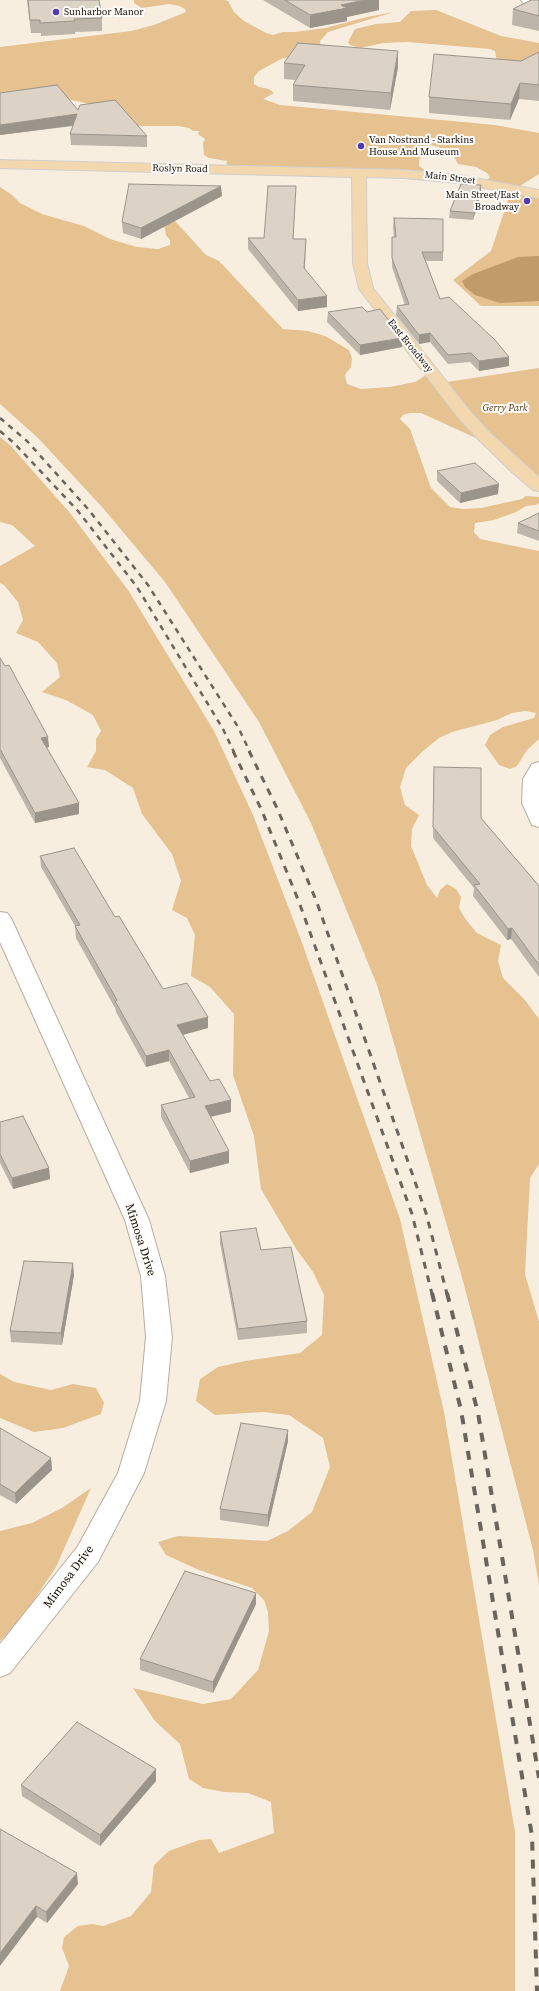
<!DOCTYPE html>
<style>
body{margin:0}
canvas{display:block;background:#f7eee0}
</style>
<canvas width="539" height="1991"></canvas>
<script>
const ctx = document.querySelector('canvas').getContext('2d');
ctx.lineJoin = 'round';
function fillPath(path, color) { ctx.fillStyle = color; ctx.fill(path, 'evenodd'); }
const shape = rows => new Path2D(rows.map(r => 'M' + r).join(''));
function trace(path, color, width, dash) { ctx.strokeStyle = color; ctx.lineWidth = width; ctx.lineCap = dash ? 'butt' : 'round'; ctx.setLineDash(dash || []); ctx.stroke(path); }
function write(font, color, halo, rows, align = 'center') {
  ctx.font = font + ' "Source Serif 4",serif'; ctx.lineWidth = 4; ctx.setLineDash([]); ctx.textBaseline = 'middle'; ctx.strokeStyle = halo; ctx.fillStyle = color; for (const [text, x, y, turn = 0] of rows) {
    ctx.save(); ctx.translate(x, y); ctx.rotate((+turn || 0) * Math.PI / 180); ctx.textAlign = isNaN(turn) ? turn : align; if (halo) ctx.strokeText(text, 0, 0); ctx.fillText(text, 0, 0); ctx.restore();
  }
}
fillPath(shape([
 [134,0,225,0,228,1,234,12,244,21,266,33,273,35,283,32,295,32,325,28,367,17,394,12,328,32,320,41,321,48,281,59,259,71,254,77,254,84,259,87,269,89,274,93,263,99,280,105,495,125,539,133,539,174,520,186,512,187,486,180,490,178,487,173,476,167,458,164,453,155,446,153,439,147,430,145,423,146,420,149,423,155,419,160,419,166,425,170,422,173,226,169,227,161,209,158,204,155,203,143,205,139,198,134,199,131,193,131,189,128,178,126,137,126,118,110,67,99,19,91,0,93,0,47,131,31,154,25,186,12,185,9,179,6,169,4,142,8,134,3],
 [436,10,501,36,539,43,539,70,497,62,495,51,490,49,407,42,383,43,360,48,350,45,348,42,355,29,376,24,400,22,411,11],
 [0,187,12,195,20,203,42,214,84,226,110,239,137,247,158,249,170,245,170,240,166,235,165,228,159,225,174,220,206,255,219,261,283,329,308,331,325,336,349,350,352,358,351,367,345,375,347,384,361,389,390,387,415,382,426,375,440,383,539,368,539,486,464,415,476,438,421,413,410,413,403,415,400,419,410,429,431,488,450,507,463,509,481,508,522,499,526,496,539,497,539,503,536,505,526,506,516,512,494,520,475,523,474,532,480,539,539,551,539,739,527,750,517,766,510,769,499,765,485,745,490,735,503,727,534,718,536,713,525,711,512,713,497,720,452,732,439,738,423,751,406,768,400,787,405,805,419,815,412,829,411,846,427,885,437,898,440,890,447,884,456,889,461,897,459,908,466,920,477,933,501,945,498,961,503,978,525,1000,539,1019,539,1164,530,1178,525,1274,539,1322,539,1585,533,1550,463,1281,377,985,311,823,259,722,165,582,102,507,38,438,0,404],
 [512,188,539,194,539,306,481,306,453,280,491,251],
 [0,437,10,445,70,513,128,590,214,731,253,815,301,940,400,1219,444,1412,515,1832,515,1991,60,1991,69,1966,62,1948,64,1937,78,1926,92,1924,103,1926,131,1916,151,1892,154,1865,169,1851,199,1840,211,1839,219,1853,274,1833,271,1802,248,1793,224,1792,203,1788,189,1779,180,1744,155,1721,133,1688,203,1704,231,1699,258,1670,269,1631,268,1612,264,1600,252,1588,199,1570,166,1555,158,1542,178,1536,267,1541,288,1531,312,1512,330,1467,323,1438,289,1415,263,1412,215,1415,196,1401,200,1379,218,1367,245,1361,300,1353,322,1335,324,1295,313,1272,297,1250,261,1189,254,1136,233,1075,234,1014,210,987,191,976,195,935,187,918,172,910,181,881,172,854,142,814,133,788,105,770,87,767,96,751,96,739,101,731,93,715,66,700,42,692,60,677,57,663,38,642,16,633,23,620,18,602,4,585,0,583,0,566,35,546,12,525,0,522],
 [0,1374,14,1382,51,1390,73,1384,96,1388,104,1403,101,1414,63,1428,34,1432,0,1418],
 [91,1488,56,1567,18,1624,0,1641,0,1531,32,1523,62,1508]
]), '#e5c290');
fillPath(shape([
 [539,256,539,301,500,303,475,295,465,287,462,281,473,274,518,257]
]), '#bf9c69');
const minor = shape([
 [521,0,539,0,539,5,523,3,521,0],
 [539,762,539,827,532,825,522,803,523,779,532,764,539,762],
 [0,912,7,913,11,918,149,1220,165,1276,172,1337,166,1401,144,1473,98,1562,10,1673,0,1677,0,1644,78,1546,118,1473,140,1401,146,1337,141,1276,125,1220,0,942,0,912]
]);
const major = shape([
 [0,160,404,170,458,175,539,190,539,198,458,183,404,178,366,177,367,263,373,288,469,410,490,433,539,477,539,491,533,490,513,473,478,439,457,416,359,289,353,263,352,177,0,168,0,160]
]);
trace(minor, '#b6ada0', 2);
trace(major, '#d0cfce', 2);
fillPath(minor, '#fff');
fillPath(major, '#f2d7af');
trace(shape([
 [0,418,27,441,88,509,148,585,238,727,250,752],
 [0,431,15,444,78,511,137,587,223,729,234,752]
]), '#6a645c', 2.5, [5.5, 5.5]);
trace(shape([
 [233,751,262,811,299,902,412,1214,432,1294],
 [249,751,277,808,316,900,426,1213,447,1294]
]), '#6a645c', 3, [7, 7]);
trace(shape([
 [432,1293,461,1410,532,1836,537,1991],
 [447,1293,478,1413,539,1778]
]), '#6a645c', 4, [9, 9]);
fillPath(shape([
 [27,0,99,0,102,18,102,31,75,32,75,34,41,36,41,33,31,33],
 [263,0,379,0,379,10,347,17,347,21,310,28],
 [539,0,539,31,512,25,513,9],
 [398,51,398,67,390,110,293,101,293,85,296,80,284,79,284,63],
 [539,52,539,101,519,99,510,120,429,113,429,97,521,61],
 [78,110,147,136,147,147,71,145,70,134,73,126,0,135],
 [481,185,481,193,473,220,449,218,450,211],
 [222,196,141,239,123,233,122,222],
 [295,197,293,239,306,239,305,269,327,307,298,311,248,249,248,238,264,238],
 [394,218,443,252,443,261,426,261,440,299,509,366,479,371,470,362,448,364,430,342,419,344,396,315,397,306,405,305,392,267,392,237,394,237,393,227],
 [328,312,402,347,360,355,327,322],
 [437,471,498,494,460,503,437,481],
 [539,513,539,541,517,533,518,523],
 [0,658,49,747,47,748,79,803,79,814,35,823,0,758],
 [434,767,481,818,539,886,539,977,511,939,507,940,473,896,474,888,433,838],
 [40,856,115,917,163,989,208,1028,183,1035,210,1081,231,1100,231,1112,210,1117,229,1163,190,1173,161,1117,161,1105,189,1098,169,1061,146,1067,116,1012,115,1008,76,938,75,926,41,867],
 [0,1122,49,1168,50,1179,13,1189,0,1163],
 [220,1232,261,1250,307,1321,307,1333,238,1340,220,1243],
 [74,1275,62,1345,11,1342,10,1331],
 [0,1428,51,1458,52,1470,16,1504,0,1495],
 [288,1441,268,1527,220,1520,220,1509],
 [256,1593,256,1604,213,1693,140,1670,140,1659],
 [156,1769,156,1781,100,1846,22,1796,21,1785],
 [0,1829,78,1884,47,1923,37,1917]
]), '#bdb5aa');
fillPath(shape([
 [365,0,379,0,379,10,347,17,347,21,310,28,310,15,341,5],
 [398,51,398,67,390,110,391,93],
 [520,83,519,99,510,120,511,104],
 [77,114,77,125,0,135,0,125],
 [481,185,481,193,473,220,474,213],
 [221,186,222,196,141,239,141,228],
 [327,296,327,307,298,311,298,300],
 [430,333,430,342,419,344,419,335],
 [402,338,402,347,360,355,360,345],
 [509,357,509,366,479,371,479,361],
 [499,484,498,494,460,503,461,493],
 [48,737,49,747,42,749,41,738],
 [79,803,79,814,35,823,35,813],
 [512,928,511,939,507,940,508,929],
 [208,1017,208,1028,178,1036,177,1025],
 [169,1050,169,1061,146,1067,146,1056],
 [231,1100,231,1112,205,1118,205,1106],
 [229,1151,229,1163,190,1173,190,1161],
 [49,1168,50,1179,13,1189,12,1178],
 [73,1263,74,1275,62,1345,61,1333],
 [288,1430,288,1441,268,1527,268,1515],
 [51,1458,52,1470,16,1504,15,1493],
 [256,1593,256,1604,213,1693,213,1682],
 [156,1769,156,1781,100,1846,100,1835],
 [77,1873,78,1884,47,1923,46,1912],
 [36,1906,37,1917,0,1966,0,1953]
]), '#9a948b');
const building = shape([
 [28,0,99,0,102,18,74,19,75,21,40,23,40,20,30,20,28,0],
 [285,0,365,0,341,5,347,8,310,15,285,0],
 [531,0,539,0,539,16,513,9,531,0],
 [298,43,398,51,391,93,293,85,305,65,284,63,298,43],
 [539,52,539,85,520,83,511,104,429,97,434,54,521,61,539,52],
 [57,85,78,110,80,105,115,100,147,136,70,134,77,114,0,125,0,93,57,85],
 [129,184,221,186,141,228,122,222,129,184],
 [461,184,481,185,474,213,450,211,461,184],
 [268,186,296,186,293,239,306,239,304,268,327,296,298,300,248,238,264,238,268,186],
 [394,218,443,219,443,252,422,252,440,299,449,297,495,340,509,357,479,361,471,353,448,355,430,333,419,335,397,306,409,304,392,258,392,237,396,237,394,218],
 [362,307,367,312,380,309,402,338,360,345,328,312,362,307],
 [475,463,499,484,461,493,437,471,475,463],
 [539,513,539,531,518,523,539,513],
 [0,658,5,666,9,665,48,737,41,738,79,803,35,813,0,749,0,658],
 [434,767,481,768,481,818,539,886,539,965,512,928,508,929,474,885,480,884,433,827,434,767],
 [74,848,115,917,119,916,163,989,187,983,208,1017,177,1025,210,1081,219,1079,231,1100,205,1106,229,1151,190,1161,161,1105,195,1097,169,1050,146,1056,115,1001,117,1000,75,926,80,925,40,856,74,848],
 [23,1116,49,1168,12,1178,0,1154,0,1122,23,1116],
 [256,1228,261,1250,291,1247,307,1321,238,1329,220,1232,256,1228],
 [24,1261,73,1263,61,1333,10,1331,24,1261],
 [241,1423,288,1430,268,1515,220,1509,241,1423],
 [0,1428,51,1458,15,1493,0,1484,0,1428],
 [185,1571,256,1593,213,1682,140,1659,185,1571],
 [77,1722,156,1769,100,1835,21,1785,77,1722],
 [0,1829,77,1873,46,1912,36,1906,0,1953,0,1829]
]);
fillPath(building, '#dcd3c6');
trace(building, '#9a948b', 1);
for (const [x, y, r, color] of [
 [56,12,4,"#533ab2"],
 [361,146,4,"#533ab2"],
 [527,201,4,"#533ab2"]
]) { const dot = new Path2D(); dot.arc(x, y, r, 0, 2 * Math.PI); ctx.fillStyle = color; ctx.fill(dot); trace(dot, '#fefcf9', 1.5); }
write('10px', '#130f0b', '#fefcf9', [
 ["Sunharbor Manor",64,12],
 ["Van Nostrand - Starkins",369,140],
 ["House And Museum",369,152],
 ["Main Street/East",519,195,"right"],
 ["Broadway",519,207,"right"]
], 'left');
write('10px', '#130f0b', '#fefcf9', [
 ["Roslyn Road",180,169,1],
 ["Main Street",450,178,7],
 ["East Broadway",410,346,51]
]);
write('italic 10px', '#523910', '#fefcf9', [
 ["Gerry Park",505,408]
]);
write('12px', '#130f0b', '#fefcf9', [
 ["Mimosa Drive",140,1240,72],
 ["Mimosa Drive",69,1577,-53]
]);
</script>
